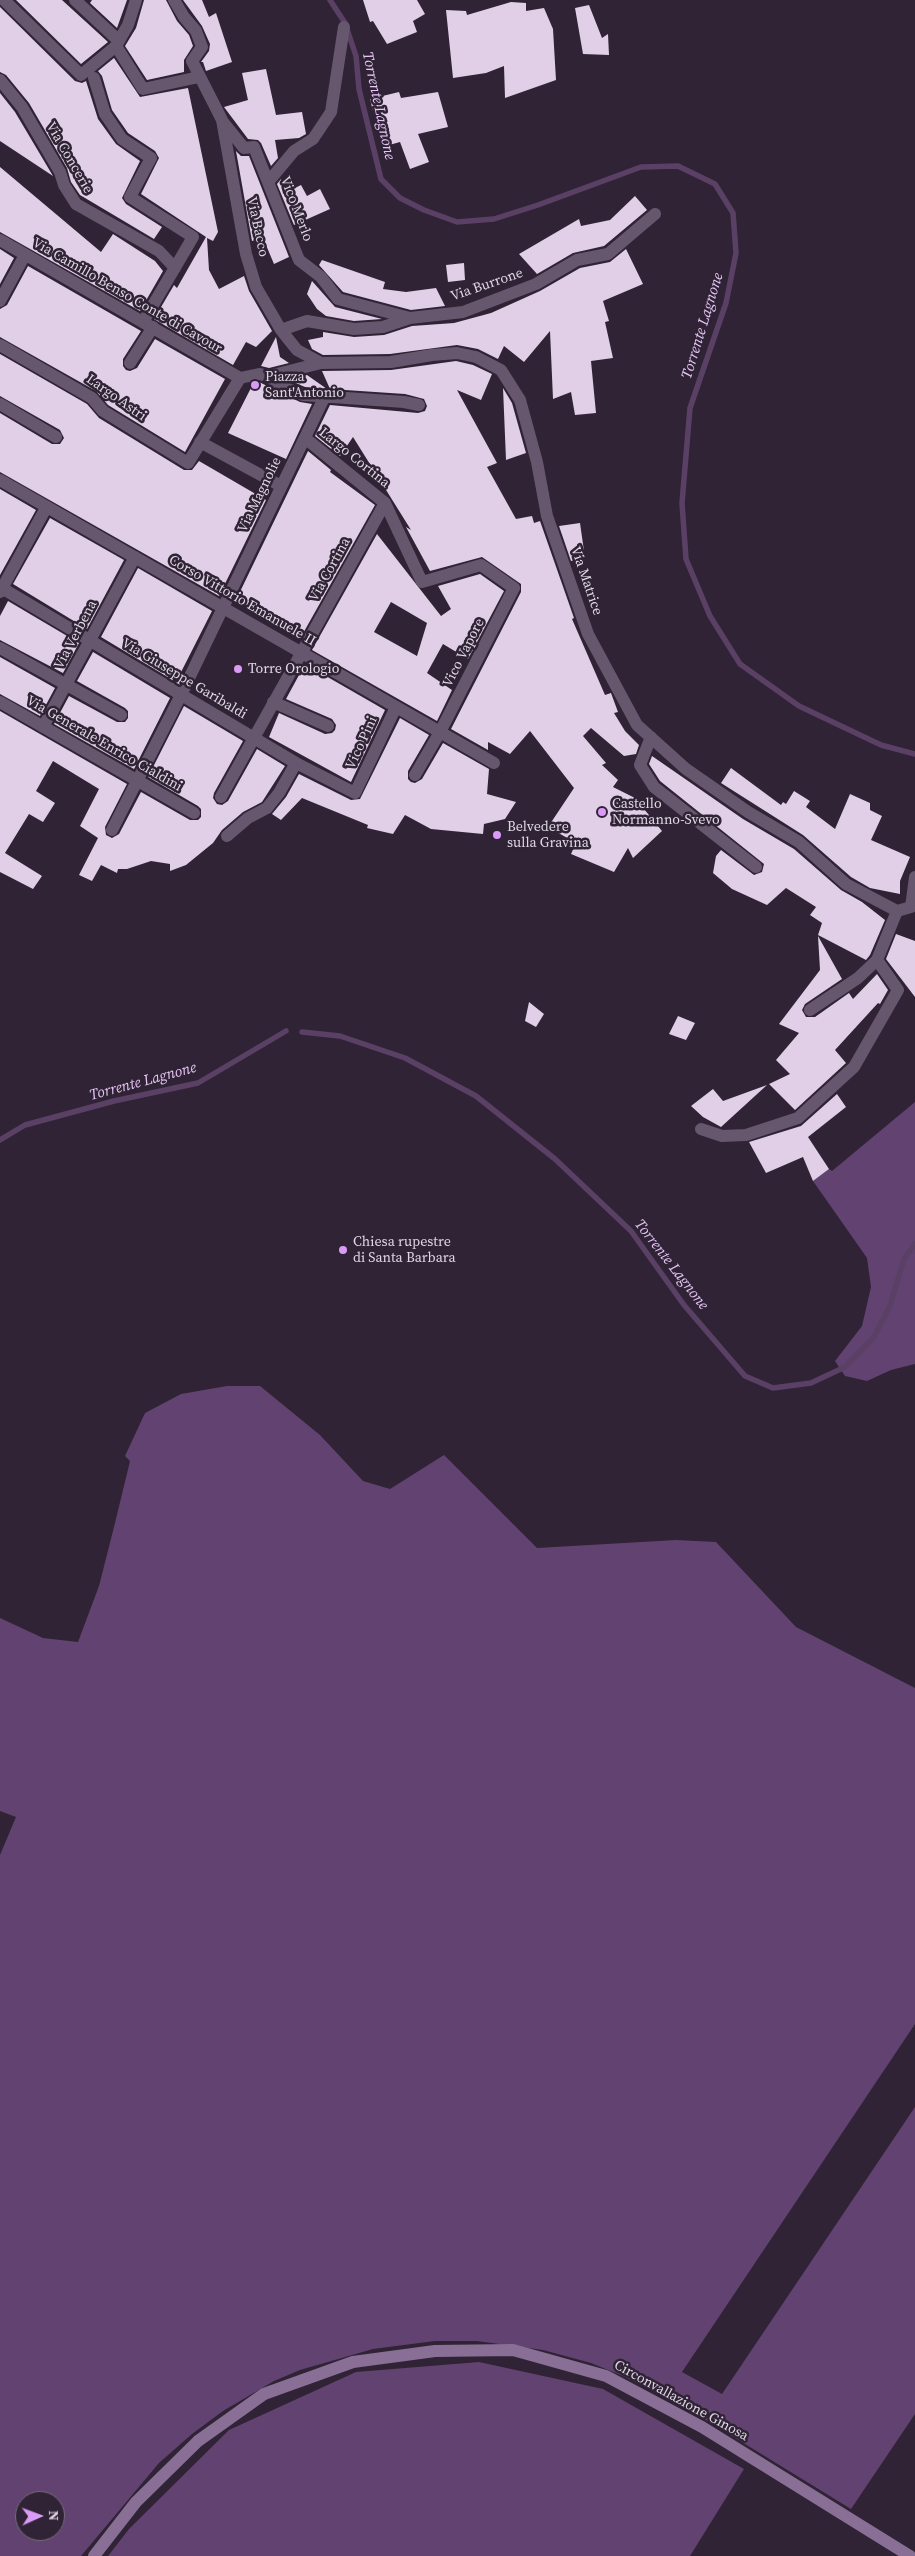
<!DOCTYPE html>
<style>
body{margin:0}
#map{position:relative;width:915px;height:2556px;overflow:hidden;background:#2f2335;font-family:"Source Serif 4",serif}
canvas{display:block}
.north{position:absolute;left:15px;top:2491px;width:50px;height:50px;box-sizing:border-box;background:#2f2335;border:1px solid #756b7b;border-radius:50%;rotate:88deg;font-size:14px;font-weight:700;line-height:20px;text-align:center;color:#dfd7e3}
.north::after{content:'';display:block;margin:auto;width:18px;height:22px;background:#da9af6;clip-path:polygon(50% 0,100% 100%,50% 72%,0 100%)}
</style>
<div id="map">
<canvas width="915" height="2556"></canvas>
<div class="north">N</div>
</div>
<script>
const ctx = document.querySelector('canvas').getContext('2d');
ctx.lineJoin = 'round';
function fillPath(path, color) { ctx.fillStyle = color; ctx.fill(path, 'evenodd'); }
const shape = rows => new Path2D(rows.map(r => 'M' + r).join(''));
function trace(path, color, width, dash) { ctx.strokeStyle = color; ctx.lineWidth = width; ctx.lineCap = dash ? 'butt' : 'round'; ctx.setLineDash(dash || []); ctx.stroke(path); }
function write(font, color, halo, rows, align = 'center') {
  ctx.font = font + ' "Source Serif 4",serif'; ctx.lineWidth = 5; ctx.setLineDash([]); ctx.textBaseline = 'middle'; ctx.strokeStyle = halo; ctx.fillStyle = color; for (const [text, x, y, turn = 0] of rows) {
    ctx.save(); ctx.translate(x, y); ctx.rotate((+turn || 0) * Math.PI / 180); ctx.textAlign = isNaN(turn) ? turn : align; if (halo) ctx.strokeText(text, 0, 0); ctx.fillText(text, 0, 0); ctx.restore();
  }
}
fillPath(shape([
 [915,1102,915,1364,891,1370,867,1381,845,1376,835,1361,862,1326,871,1287,867,1258,813,1181,829,1169,832,1171],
 [227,1386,260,1386,320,1435,363,1481,390,1489,444,1455,537,1548,676,1540,716,1542,796,1627,915,1688,915,2024,682,2372,722,2394,915,2107,915,2414,851,2509,688,2409,623,2376,591,2363,543,2350,477,2341,435,2341,373,2349,300,2370,274,2381,223,2411,192,2434,159,2463,81,2556,0,2556,0,1855,16,1817,0,1811,0,1618,43,1638,78,1642,99,1586,115,1523,130,1461,125,1456,145,1413,181,1394],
 [25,2501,55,2501,55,2531,25,2531],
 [479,2362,603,2389,744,2469,690,2556,108,2556,129,2529,229,2430,356,2372]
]), '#624270');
trace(shape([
 [330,0,345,23,356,56,359,89,381,179,400,198,424,210,457,222,494,219,538,205,641,167,678,166,715,184,733,213,736,253,726,303,690,408,682,503,686,559,710,616,740,664,799,706,881,745,915,754],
 [302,1032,340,1036,405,1058,476,1096,555,1159,631,1231,684,1305,745,1376,773,1388,811,1383,845,1367,874,1337,890,1306,904,1259,915,1244],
 [0,1140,25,1125,114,1101,198,1083,286,1031]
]), '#5b4065', 5.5);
fillPath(shape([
 [16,0,62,0,108,42,81,64],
 [92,0,127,0,117,28,90,3],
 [144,0,166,0,177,21,189,35,193,46,184,60,184,72,147,80,125,46,136,28],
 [183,0,202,0,209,17,216,13,232,62,206,71,203,62,201,62,209,51,210,44,202,26],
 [363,0,417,0,425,14,413,21,417,32,387,44,373,21,370,22],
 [511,2,526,3,526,11,544,8,553,29,556,80,505,98,504,66,486,73,453,78,446,10,466,11,467,15],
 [589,5,602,38,608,34,609,55,583,54,575,8],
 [0,7,75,81,82,83,86,81,98,119,116,144,140,161,122,198,126,204,162,227,154,239,80,195,71,182,67,168,29,103,6,75,0,72],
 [114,58,140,97,188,88,218,232,213,241,207,238,209,270,219,289,244,276,249,291,272,331,256,347,246,342,233,365,154,319,174,285,177,288,206,237,141,194,159,158,155,151,128,133,112,110,102,76,98,71],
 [266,69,276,115,302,112,306,134,299,138,275,140,278,158,271,166,261,143,258,140,248,139,224,107,248,100,242,73],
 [399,92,401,98,438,92,448,127,418,134,429,162,410,169,400,142,382,147,370,99],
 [0,93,15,112,53,176,0,141],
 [236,151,241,156,249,156,289,257,274,264,263,238,252,241],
 [0,167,101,252,113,234,155,261,163,271,140,311,0,232],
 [281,179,283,194,301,185,307,196,320,189,330,209,294,225,277,184],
 [635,196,647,210,604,246,573,253,537,274,519,254,579,219,581,226,610,220],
 [0,249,14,258,0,284],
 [626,249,643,284,603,301,609,321,605,322,613,358,591,361,596,413,575,415,571,392,553,399,550,331,524,362,504,346,498,359,478,349,457,345,390,354,323,355,312,349,308,340,323,337,323,332,354,337,384,335,412,326,454,323,491,313,540,291,580,268,610,262],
 [322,260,385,282,383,289,406,292,436,288,445,306,411,310,343,292,319,265],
 [464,263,465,280,448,282,446,265],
 [28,266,141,331,123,359,123,366,126,370,130,371,137,368,155,339,225,379,185,452,108,405,96,391,0,337,0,309,7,305],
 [312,281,335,307,382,319,354,321,326,316,317,309,307,294],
 [276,337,280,357,289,363,269,368,261,366],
 [0,354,87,404,99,418,184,470,192,470,199,461,266,500,219,596,0,472,0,413,52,444,60,444,64,438,60,430,0,396],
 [456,361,473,365,492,374,481,400,457,390,497,463,487,467,516,519,532,516,534,523,540,521,574,618,572,619,605,695,611,693,618,712,614,713,625,731,639,745,636,754,624,756,591,728,583,736,606,763,602,765,618,780,613,787,635,798,662,831,633,858,628,848,614,872,571,854,576,843,548,827,574,788,530,731,510,754,488,742,488,750,451,729,521,592,521,584,482,557,430,571,406,527,411,530,353,437,340,456,315,436,330,405,418,413,425,411,427,406,424,399,405,394,330,389,322,371,391,370],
 [307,375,327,389,305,387,288,380],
 [259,382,300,402,312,404,286,459,228,433,253,384],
 [503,388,512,403,526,453,506,460],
 [308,451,331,470,330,472,375,505,301,637,236,600],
 [0,489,36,510,0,575],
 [50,518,124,560,87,629,13,584],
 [580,523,585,558,571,561,559,526],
 [377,534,441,616,451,609,438,586,480,574,504,591,468,659,443,644,427,673,452,690,437,721,312,650],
 [391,602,427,623,417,656,374,632],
 [138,568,212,611,176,682,101,637],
 [8,601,79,643,63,673,0,640,0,616],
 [93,652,170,698,134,769,54,724,69,696,117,722,125,722,128,718,128,711,125,708,77,681],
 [0,657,55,688,40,716,0,694],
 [305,664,385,710,351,782,269,737,279,713,325,734,332,733,335,730,336,725,332,719,286,699],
 [184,706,243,741,214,793,213,798,217,804,222,805,228,801,257,749,285,766,262,802,243,812,222,830,213,843,186,865,170,871,170,864,151,861,127,869,118,869,117,873,101,865,92,881,79,875,98,838,80,826,99,789,53,761,36,791,55,803,43,822,29,814,5,853,42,876,33,889,0,872,0,711,127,784,105,827,106,835,112,838,119,834,141,792,190,820,198,820,201,817,201,809,198,806,148,777],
 [400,718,429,735,408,771,408,779,411,782,415,783,422,779,443,743,489,769,487,794,516,802,505,819,484,824,483,834,431,829,405,815,393,834,367,828,368,825,302,798,281,820,272,814,286,797,299,774,351,800,360,799],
 [652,756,743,819,794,849,841,890,862,902,885,920,870,955,866,960,818,935,822,923,810,915,816,907,786,888,767,905,732,889,713,873,716,856,721,850,754,875,762,872,764,864,660,781,649,764],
 [731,768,781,805,783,802,786,804,794,791,810,801,806,807,835,829,850,794,870,803,870,810,882,816,871,840,910,857,900,881,900,894,870,888,851,877,803,835,721,783],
 [896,934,915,941,915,997,886,959],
 [818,936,842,979,805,1004,802,1010,806,1017,815,1017,849,993,853,999,877,974,888,990,880,1004,878,1003,835,1050,846,1063,795,1110,769,1084,790,1074,776,1060,799,1033,779,1024,820,970],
 [529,1002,544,1014,536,1027,525,1021],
 [678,1016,695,1023,686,1040,669,1034],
 [767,1085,721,1127,703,1117,691,1106,713,1089,723,1101],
 [837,1094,846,1107,808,1137,829,1169,813,1181,803,1157,766,1173,749,1142,801,1126]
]), '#e0cfe7');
trace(shape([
 [4,0,81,75,116,46,128,25,136,0],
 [75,0,119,41],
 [174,0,184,17,196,31,202,47,192,61,222,120,246,254,256,287,281,330,297,350,321,363],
 [116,46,143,89,199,77],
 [94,78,105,114,122,139,151,158,130,197,193,237,143,322],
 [0,80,22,107,60,172,64,185,76,204,159,251,175,268],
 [223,122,244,148,254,147,299,260,321,277,338,299,410,318],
 [269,181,294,151,313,139,331,112,344,27],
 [0,240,240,378],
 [0,301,25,255],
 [281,330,307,321,354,329,383,327,410,318,463,312,536,284,577,260,608,254,655,214],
 [0,345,92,398,103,411,188,463,240,378],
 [130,363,153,327],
 [269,376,277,384,303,395,404,402,419,405],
 [240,378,259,374,269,376,321,363,391,362,432,355,457,353,476,357,501,370,520,400,537,462,547,516,588,634,637,725,686,769,748,812,799,842,846,884,897,911],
 [0,404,56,437],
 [305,438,385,503,422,582,481,565,514,588,440,732,415,775],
 [200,442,281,486],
 [0,480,494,763],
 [0,587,296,763,355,793,396,707],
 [0,592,46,508],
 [0,648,121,715],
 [0,702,194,813],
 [273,702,328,726],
 [43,727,135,557],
 [651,737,640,765,654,787,756,867],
 [221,797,385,503],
 [112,830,181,695,324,398],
 [227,836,248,818,267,808,279,793,296,763],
 [897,911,911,907,915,877],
 [810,1010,858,978,877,960,897,911],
 [701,1129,722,1136,746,1135,798,1118,854,1067,898,990,877,960]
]), '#66566e', 12);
trace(shape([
 [94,2556,136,2502,198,2441,264,2394,353,2362,435,2351,513,2350,606,2376,702,2427,910,2556]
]), '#896f95', 12);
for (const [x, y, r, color] of [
 [255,385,5,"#da9af6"],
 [238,669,5,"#da9af6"],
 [602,812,5,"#da9af6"],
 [497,835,5,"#da9af6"],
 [343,1250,5,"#da9af6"]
]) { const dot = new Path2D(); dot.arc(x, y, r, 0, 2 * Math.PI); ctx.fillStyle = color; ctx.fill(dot); trace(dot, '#2f2335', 2); }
write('14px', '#dfd7e3', '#2f2335', [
 ["Via Concerie",69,158,60],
 ["Vico Merlo",296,209,69],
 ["Via Bacco",257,227,78],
 ["Via Burrone",487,285,-19],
 ["Via Camillo Benso Conte di Cavour",127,296,30],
 ["Largo Astri",116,398,35],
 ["Largo Cortina",354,458,39],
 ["Via Magnolie",260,495,-64],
 ["Via Cortina",330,570,-61],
 ["Via Matrice",586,581,71],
 ["Corso Vittorio Emanuele II",242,601,30],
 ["Via Verbena",76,635,-62],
 ["Vico Vapore",464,653,-63],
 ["Via Giuseppe Garibaldi",184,679,31],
 ["Vico Pini",362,743,-65],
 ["Via Generale Enrico Cialdini",104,744,30],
 ["Circonvallazione Ginosa",681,2401,29]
]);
write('14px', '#dfd7e3', '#2f2335', [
 ["Piazza",265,377],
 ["Sant'Antonio",265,393],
 ["Torre Orologio",248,669],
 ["Castello",612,804],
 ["Normanno-Svevo",612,820],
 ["Belvedere",507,827],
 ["sulla Gravina",507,843],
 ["Chiesa rupestre",353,1242],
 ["di Santa Barbara",353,1258]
], 'left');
write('italic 15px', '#e6c5f5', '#2f2335', [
 ["Torrente Lagnone",378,106,78],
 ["Torrente Lagnone",703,326,-73],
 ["Torrente Lagnone",143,1082,-15],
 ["Torrente Lagnone",671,1265,52]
]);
</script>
